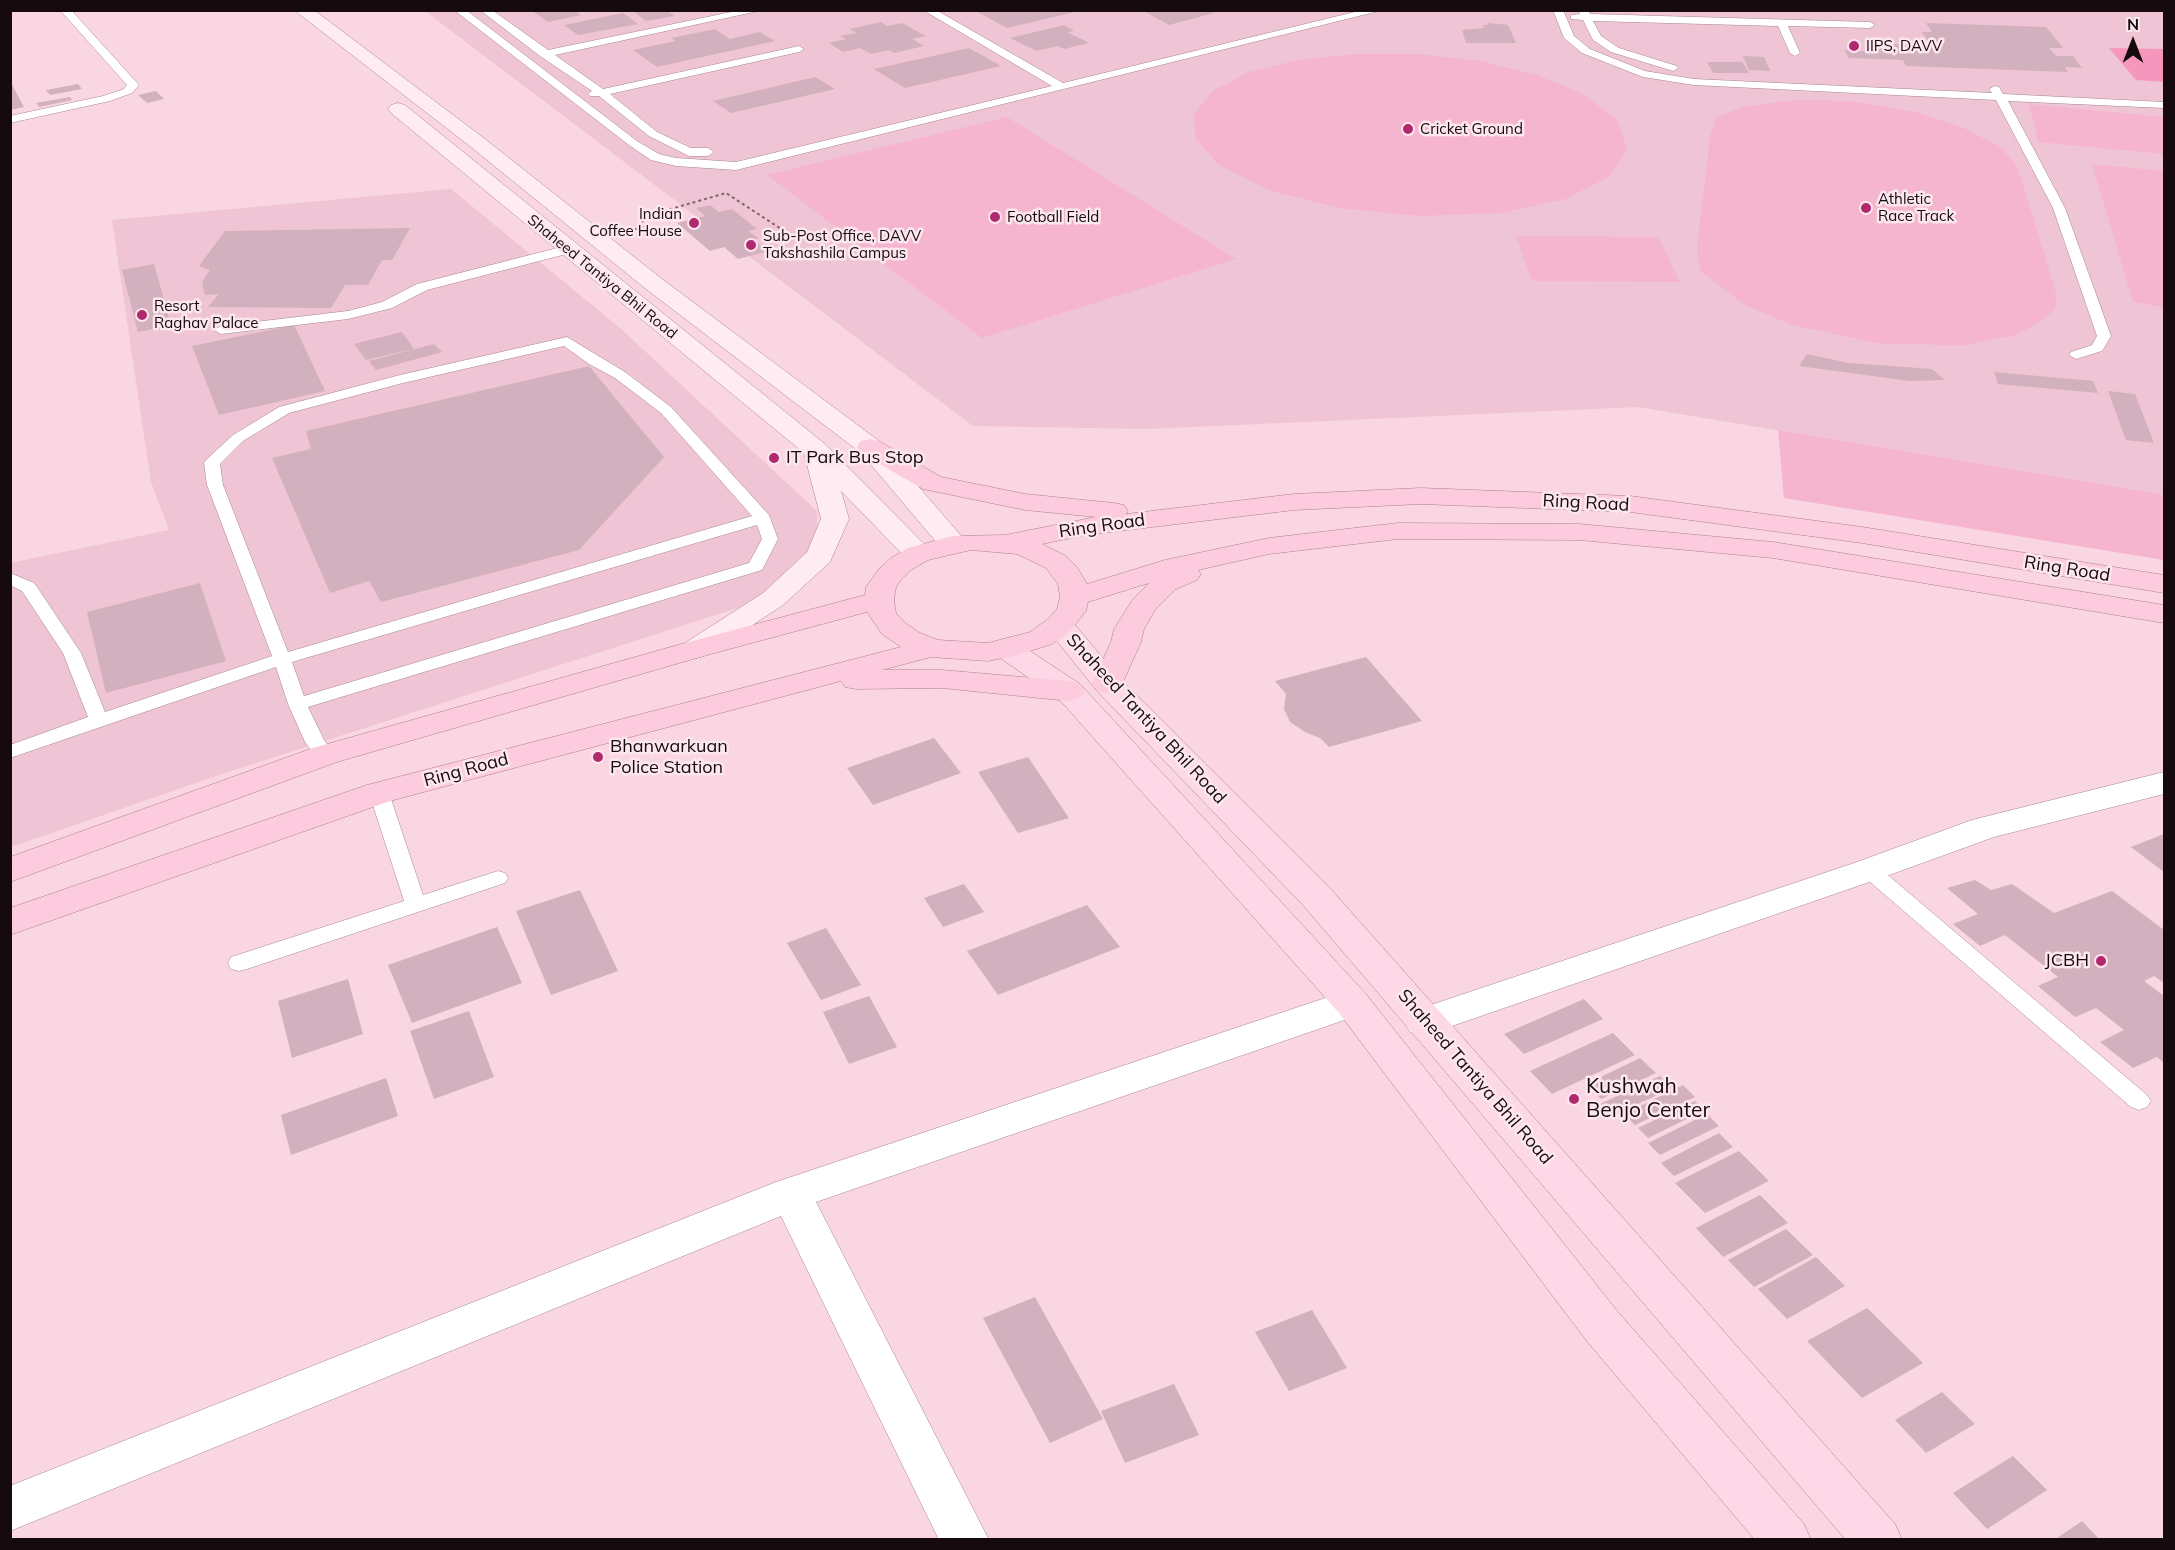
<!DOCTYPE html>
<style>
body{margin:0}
#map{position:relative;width:2175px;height:1550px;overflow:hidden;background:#fad5e2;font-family:Mulish,sans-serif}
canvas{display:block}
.frame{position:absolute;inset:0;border:12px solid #160a0f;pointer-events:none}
.north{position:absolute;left:2103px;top:12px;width:60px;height:60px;-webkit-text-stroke:4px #fde7ef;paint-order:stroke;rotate:0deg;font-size:16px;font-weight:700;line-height:24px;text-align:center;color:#160a0f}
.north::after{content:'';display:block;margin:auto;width:21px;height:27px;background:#160a0f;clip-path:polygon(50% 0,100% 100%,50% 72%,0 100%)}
</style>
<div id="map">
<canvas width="2175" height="1550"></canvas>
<div class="frame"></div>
<div class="north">N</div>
</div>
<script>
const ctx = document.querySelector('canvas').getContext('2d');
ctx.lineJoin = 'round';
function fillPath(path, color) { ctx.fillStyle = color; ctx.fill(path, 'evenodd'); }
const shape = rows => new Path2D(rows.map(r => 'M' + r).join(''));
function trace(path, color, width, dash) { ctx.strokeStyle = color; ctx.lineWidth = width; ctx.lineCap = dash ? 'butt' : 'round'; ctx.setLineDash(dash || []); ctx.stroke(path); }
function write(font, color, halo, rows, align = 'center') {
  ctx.font = font + ' Mulish,sans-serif'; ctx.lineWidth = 5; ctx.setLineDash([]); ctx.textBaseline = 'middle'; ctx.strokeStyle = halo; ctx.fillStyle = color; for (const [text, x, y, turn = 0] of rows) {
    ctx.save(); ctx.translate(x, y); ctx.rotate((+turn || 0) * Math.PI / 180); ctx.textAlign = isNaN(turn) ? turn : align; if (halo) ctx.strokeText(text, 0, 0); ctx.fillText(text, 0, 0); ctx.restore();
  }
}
fillPath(shape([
 [425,11,2164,11,2164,495,1638,407,1148,429,973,426],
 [451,189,620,328,817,511,818,550,796,589,219,775,11,847,10,563,169,530,151,482,112,220]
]), '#efc4d4');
fillPath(shape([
 [1356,54,1418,54,1480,61,1537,75,1583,94,1617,120,1627,149,1610,176,1566,199,1500,213,1420,216,1339,208,1269,190,1219,165,1196,139,1194,114,1213,91,1249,72,1298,60],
 [1793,100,1850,101,1915,112,1962,127,2001,147,2018,168,2056,293,2055,309,2041,321,2016,335,1965,345,1882,344,1792,325,1745,305,1700,271,1697,249,1710,137,1716,117,1744,107],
 [2029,104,2164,117,2164,154,2038,142],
 [1007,117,1236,259,982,338,767,175],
 [2092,164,2164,171,2164,307,2133,302],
 [1516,236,1658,237,1680,282,1532,281],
 [1778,430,2164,495,2164,560,1784,498]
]), '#f6b5ce');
fillPath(shape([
 [2109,48,2164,49,2164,82,2136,80]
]), '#f597bd');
fillPath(shape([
 [531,10,574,10,581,15,548,22],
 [632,10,667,10,674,16,646,21],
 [974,10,1079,10,1079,11,1007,28],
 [1142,10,1208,10,1214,13,1169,25],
 [623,13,638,24,578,35,564,25],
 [881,22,887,26,902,23,926,36,912,39,924,46,894,53,889,50,871,54,860,48,843,52,829,43,846,39,840,36,857,33,850,29],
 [1488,23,1508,25,1516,43,1466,43,1462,30,1484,28,1483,25,1488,25],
 [1926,23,2046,27,2063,48,2049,48,2056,56,2073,56,2082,68,2065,67,2068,72,1906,66,1903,60,1849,58,1844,50,1875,52,1872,46,1895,47,1892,44,1931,45,1922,32,1932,32],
 [1064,25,1074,31,1067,32,1089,43,1064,49,1058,46,1036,51,1010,38],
 [715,29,730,39,760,32,775,41,657,67,633,50,676,41,671,38],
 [969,48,1001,66,905,88,874,69],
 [1743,56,1764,57,1770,71,1749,70],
 [1707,62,1742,62,1749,73,1713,73],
 [815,77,835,89,731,113,713,101],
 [10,81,24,107,10,110],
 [78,84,82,89,50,95,46,90],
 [156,91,164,99,147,103,138,95],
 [70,97,72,100,39,107,36,103],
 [710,205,719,212,732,209,757,229,748,231,758,238,754,240,768,251,738,259,724,247,710,251,677,223,705,216,696,208],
 [410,228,392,260,382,260,368,285,345,285,331,308,208,307,219,294,205,295,202,282,210,270,199,266,225,231],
 [154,264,171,325,138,332,122,270],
 [294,325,325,391,219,415,192,346],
 [402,332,414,349,366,360,354,344],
 [434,344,442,352,376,370,369,361],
 [1807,354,1849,363,1932,369,1945,380,1909,381,1799,366],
 [589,366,664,457,579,550,381,602,369,581,330,593,272,458,311,449,306,431],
 [1994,372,2093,381,2098,393,1998,384],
 [2108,391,2135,394,2154,443,2126,440],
 [200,583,226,661,106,693,87,612],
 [1366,657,1422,721,1329,747,1320,738,1305,732,1290,722,1284,709,1286,694,1275,681],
 [934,738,961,773,873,805,847,768],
 [1028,757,1069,818,1018,833,978,772],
 [2164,834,2164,872,2131,847],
 [1975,880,1991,890,2012,884,2054,913,2112,891,2164,930,2164,983,2154,976,2144,981,2164,996,2164,1063,2157,1057,2133,1068,2100,1042,2124,1030,2096,1008,2075,1017,2038,986,2058,977,2005,935,1980,946,1953,924,1978,914,1947,888],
 [964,884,984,912,943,927,924,898],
 [580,890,618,971,551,995,516,911],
 [1087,905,1120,947,998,995,967,951],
 [497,927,522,983,412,1023,388,965],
 [826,928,861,985,821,1000,787,943],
 [348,979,363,1034,292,1058,278,1001],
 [869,996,897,1047,849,1064,823,1012],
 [1584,999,1603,1019,1524,1054,1504,1034],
 [469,1011,494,1077,434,1099,410,1031],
 [1613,1033,1635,1055,1552,1094,1530,1071],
 [1640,1058,1656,1073,1601,1099,1586,1084],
 [1660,1076,1673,1088,1611,1116,1600,1104],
 [386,1078,398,1116,291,1155,281,1115],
 [1683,1085,1695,1097,1635,1125,1624,1114],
 [1695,1101,1705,1110,1648,1138,1638,1128],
 [1707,1114,1719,1126,1660,1155,1648,1143],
 [1719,1133,1733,1147,1674,1176,1661,1163],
 [1739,1151,1769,1181,1705,1213,1675,1183],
 [1760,1195,1788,1223,1723,1257,1696,1228],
 [1786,1229,1813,1255,1754,1287,1728,1260],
 [1816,1257,1845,1286,1787,1319,1758,1289],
 [1035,1297,1103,1419,1050,1443,983,1318],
 [1867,1308,1923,1363,1862,1398,1807,1341],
 [1312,1310,1347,1368,1289,1391,1255,1332],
 [1174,1384,1199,1435,1125,1463,1101,1411],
 [1942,1392,1975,1424,1926,1453,1895,1420],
 [2013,1456,2047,1490,1987,1529,1953,1493],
 [2082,1521,2100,1540,2054,1540]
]), '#d3b0bd');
const service = shape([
 [60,10,71,10,139,85,132,93,110,101,10,123,10,116,103,96,124,89,127,85,60,10],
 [454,10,466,10,637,141,659,154,676,158,736,162,1052,86,923,10,936,10,1063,83,1363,10,1383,10,736,170,676,166,651,160,629,145,454,10],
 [480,10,492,10,548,50,741,10,763,10,555,55,603,89,799,46,804,49,799,52,610,94,657,132,691,148,708,148,714,152,708,156,689,156,649,136,599,96,590,96,588,94,592,91,540,56,480,10],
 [1553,10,1563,10,1574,36,1590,49,1645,71,1694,79,1992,93,1989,89,1995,86,1999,87,2003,94,2164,102,2164,108,2008,101,2065,208,2111,336,2104,348,2102,351,2076,359,2069,355,2071,352,2092,345,2097,336,2053,208,1996,100,1694,85,1643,77,1582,53,1564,38,1553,10],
 [1578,10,1588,10,1590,14,1870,22,1875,25,1870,28,1788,26,1800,53,1795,56,1790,53,1778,26,1593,21,1601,36,1619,48,1677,66,1678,68,1673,71,1611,52,1593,40,1583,20,1571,19,1571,15,1580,14,1578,10],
 [569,245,576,249,574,252,427,290,392,308,348,319,221,334,214,330,221,326,348,311,382,302,417,284,569,245],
 [567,337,625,372,671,407,769,515,778,539,762,570,308,707,324,740,335,755,332,759,325,761,318,759,305,742,288,704,276,667,10,758,10,745,88,717,63,653,22,591,10,585,10,573,34,583,37,587,81,653,105,712,272,656,207,485,204,463,206,460,233,435,279,407,400,375,567,337],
 [564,346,589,364,615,378,661,413,752,516,288,652,223,485,220,464,243,441,289,413,403,383,564,346],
 [757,525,762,539,749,563,304,696,292,662,757,525],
 [379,787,386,788,389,793,423,895,498,871,505,873,508,878,505,883,247,969,239,971,231,969,228,963,231,957,404,901,369,793,372,788,379,787],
 [1869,863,1876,865,2147,1095,2151,1101,2147,1107,2139,1110,2131,1107,1862,875,1859,870,1862,865,1869,863]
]);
const minor = shape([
 [2164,772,2164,794,1994,837,1881,878,1423,1036,1410,1032,1404,1022,1410,1012,1857,862,1972,820,2164,772],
 [1352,989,1365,993,1371,1003,1365,1013,816,1202,989,1540,939,1540,781,1216,10,1531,10,1486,776,1182,1352,989]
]);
const secondary = shape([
 [294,10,314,10,485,139,662,279,879,441,963,538,967,544,963,550,953,552,943,550,861,453,646,289,471,147,294,10],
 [398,103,405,105,825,444,928,548,932,554,928,560,918,563,908,560,841,491,849,519,830,562,783,605,707,655,696,658,685,655,681,649,685,643,763,593,807,552,821,519,804,453,391,113,388,109,391,105,398,103]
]);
const primary = shape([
 [1059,616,1070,619,1119,677,1328,886,1895,1524,1902,1540,1846,1540,1302,904,1097,691,1044,625,1048,619,1059,616],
 [1007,640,1018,643,1080,684,1365,993,1618,1312,1804,1524,1811,1540,1755,1540,1586,1340,1339,1013,1058,698,996,655,992,649,996,643,1007,640]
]);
const trunk = shape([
 [870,439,879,441,941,477,1025,494,1114,503,1124,505,1128,511,1126,514,1294,494,1421,488,1630,496,1862,527,2164,575,2164,593,1862,543,1630,512,1421,504,1294,510,1086,535,1042,544,1066,556,1077,567,1087,584,1165,560,1269,538,1398,523,1579,524,1773,542,2164,605,2164,623,1773,558,1579,540,1398,539,1269,554,1198,570,1201,574,1197,580,1176,589,1155,610,1144,629,1141,642,1119,691,1108,693,1097,691,1092,684,1111,642,1114,629,1133,599,1149,583,1088,602,1086,611,1070,631,1052,644,1018,655,988,661,931,657,882,670,942,670,1069,681,1080,684,1085,691,1080,698,1069,701,942,688,856,689,845,687,841,681,390,801,10,935,10,908,367,785,901,647,882,634,867,612,707,655,337,762,10,882,10,857,313,748,685,643,865,595,866,587,879,569,891,558,908,548,953,536,1005,535,1096,517,1025,510,923,489,861,453,857,447,861,441,870,439],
 [971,550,1017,554,1046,568,1058,584,1060,597,1057,609,1048,619,1030,632,988,643,938,640,920,633,904,622,896,613,894,600,896,587,900,581,911,570,928,560,971,550]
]);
trace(service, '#a78692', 1);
trace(minor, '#a78692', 1);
trace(secondary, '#a78692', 1);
trace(primary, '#ab7f90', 1);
trace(trunk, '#ab7f90', 1);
trace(shape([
 [629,231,647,226,640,218,726,193,792,236]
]), '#7e666f', 2, [3, 3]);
fillPath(service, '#fff');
fillPath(minor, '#fff');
fillPath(secondary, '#feecf2');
fillPath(primary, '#fdd8e6');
fillPath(trunk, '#fccbde');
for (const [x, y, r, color] of [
 [1854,46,6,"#b0296e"],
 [1408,129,6,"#b0296e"],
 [1866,208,6,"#b0296e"],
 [995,217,6,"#b0296e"],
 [694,223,6,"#b0296e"],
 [751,245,6,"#b0296e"],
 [142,315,6,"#b0296e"],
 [774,458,6,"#b0296e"],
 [598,757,6,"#b0296e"],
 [2101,961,6,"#b0296e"],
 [1574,1099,6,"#b0296e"]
]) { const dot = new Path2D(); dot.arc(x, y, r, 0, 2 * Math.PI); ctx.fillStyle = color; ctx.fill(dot); trace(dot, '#fde7ef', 2); }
write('15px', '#160a0f', '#fde7ef', [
 ["IIPS, DAVV",1866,46],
 ["Cricket Ground",1420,129],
 ["Athletic",1878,199],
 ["Race Track",1878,216],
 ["Indian",682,214,"right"],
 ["Coffee House",682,231,"right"],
 ["Football Field",1007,217],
 ["Sub-Post Office, DAVV",763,236],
 ["Takshashila Campus",763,253],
 ["Resort",154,306],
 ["Raghav Palace",154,323]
], 'left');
write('15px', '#160a0f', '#fde7ef', [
 ["Shaheed Tantiya Bhil Road",602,277,39]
]);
write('18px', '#160a0f', '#fde7ef', [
 ["IT Park Bus Stop",786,458],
 ["Bhanwarkuan",610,747],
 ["Police Station",610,768],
 ["JCBH",2089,961,"right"]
], 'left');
write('18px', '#160a0f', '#fde7ef', [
 ["Ring Road",1586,503,3],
 ["Ring Road",1102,526,-8],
 ["Ring Road",2067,569,9],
 ["Shaheed Tantiya Bhil Road",1146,719,47],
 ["Ring Road",466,770,-15],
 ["Shaheed Tantiya Bhil Road",1475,1077,49]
]);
write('21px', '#160a0f', '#fde7ef', [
 ["Kushwah",1586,1087],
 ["Benjo Center",1586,1111]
], 'left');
</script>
